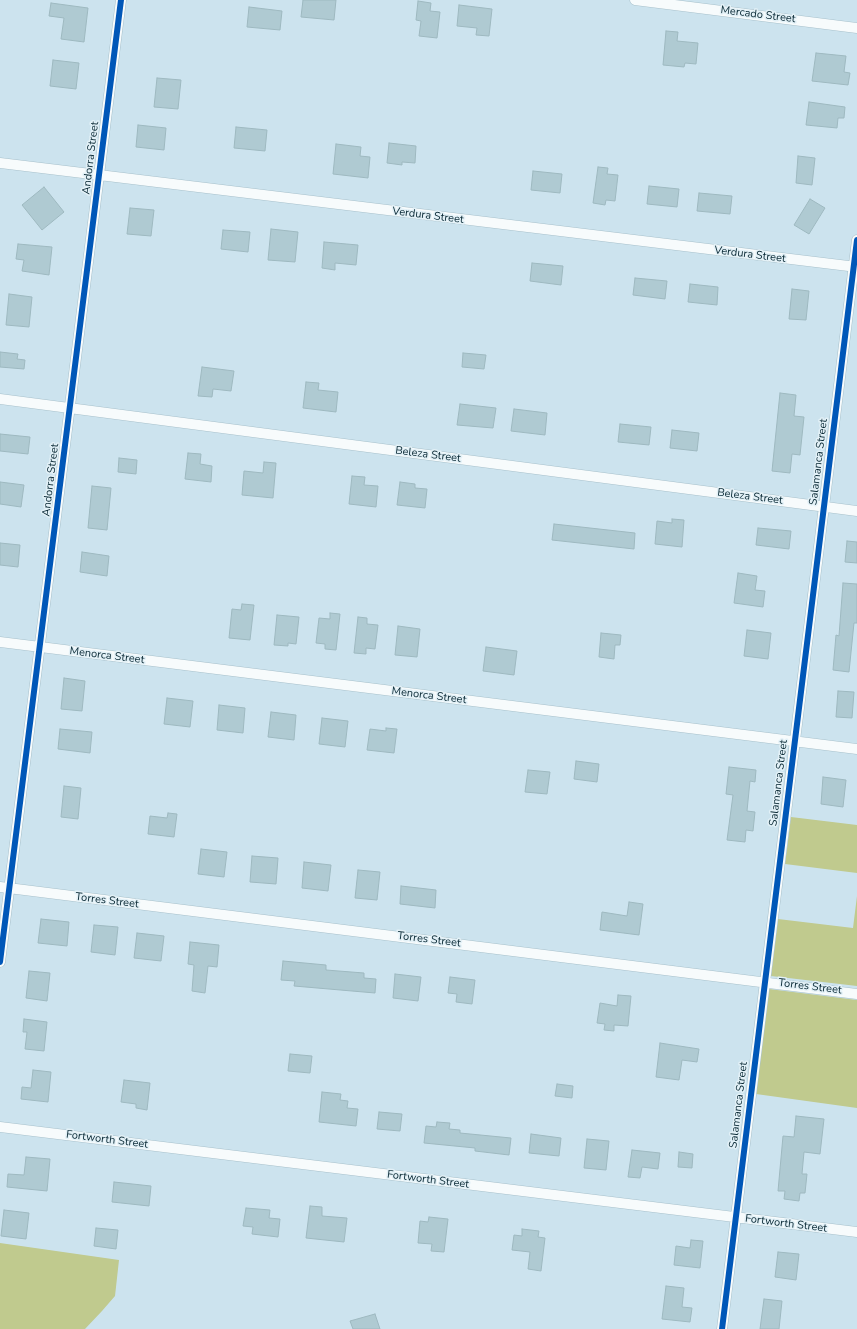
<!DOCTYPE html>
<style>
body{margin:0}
canvas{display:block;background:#cce3ee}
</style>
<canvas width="857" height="1329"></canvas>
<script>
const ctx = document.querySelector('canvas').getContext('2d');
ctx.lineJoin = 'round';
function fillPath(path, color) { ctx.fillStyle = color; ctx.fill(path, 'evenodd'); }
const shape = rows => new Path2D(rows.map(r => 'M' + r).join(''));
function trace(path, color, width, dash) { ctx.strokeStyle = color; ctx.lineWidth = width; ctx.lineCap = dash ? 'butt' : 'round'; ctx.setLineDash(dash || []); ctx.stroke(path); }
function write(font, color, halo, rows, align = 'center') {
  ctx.font = font + ' "Nunito Sans",sans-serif'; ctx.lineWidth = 3; ctx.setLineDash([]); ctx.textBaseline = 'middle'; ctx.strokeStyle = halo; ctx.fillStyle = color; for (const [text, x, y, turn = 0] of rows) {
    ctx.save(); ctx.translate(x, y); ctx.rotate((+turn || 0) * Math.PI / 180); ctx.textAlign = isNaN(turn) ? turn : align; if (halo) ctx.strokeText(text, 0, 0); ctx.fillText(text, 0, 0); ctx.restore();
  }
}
fillPath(shape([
 [791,817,857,825,857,873,785,864],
 [857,896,857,986,771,976,778,919,853,928],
 [769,989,857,1000,857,1108,756,1094],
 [0,1243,119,1260,115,1296,102,1311,85,1329,0,1329]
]), '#c0ca8e');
const building = shape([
 [303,0,336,0,334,20,301,17,303,0],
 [418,1,431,3,430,11,440,12,437,38,419,36,421,21,416,20,418,1],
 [51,3,88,8,84,42,61,39,64,18,49,16,51,3],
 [459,5,492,9,489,36,476,35,477,28,457,26,459,5],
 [249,7,282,11,280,30,247,27,249,7],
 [666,31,678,32,677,41,698,43,696,64,685,63,684,67,663,65,666,31],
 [816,53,846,56,844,72,850,73,848,85,812,81,816,53],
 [53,60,79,63,76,89,50,86,53,60],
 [157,78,181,80,178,109,154,107,157,78],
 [809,102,845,107,844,118,838,118,837,128,806,125,809,102],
 [138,125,166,128,164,150,136,147,138,125],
 [236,127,267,130,265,151,234,148,236,127],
 [389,143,416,146,415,163,402,162,402,165,387,163,389,143],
 [336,144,361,147,360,156,370,157,368,178,333,174,336,144],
 [798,156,815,158,812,185,796,183,798,156],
 [598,167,608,168,607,174,618,175,615,201,606,200,605,205,593,203,598,167],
 [533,171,562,174,560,193,531,190,533,171],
 [649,186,679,189,677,207,647,204,649,186],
 [44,187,64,212,42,230,22,205,44,187],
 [699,193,732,196,730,214,697,211,699,193],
 [810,199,825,208,809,234,794,225,810,199],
 [130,208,154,210,151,236,127,234,130,208],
 [271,229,298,232,295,262,268,260,271,229],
 [223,230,250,232,248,252,221,249,223,230],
 [324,242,358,245,356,265,335,263,335,270,322,268,324,242],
 [18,244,52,247,49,275,22,271,24,260,16,259,18,244],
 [532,263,563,266,561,285,530,281,532,263],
 [635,278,667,281,665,299,633,295,635,278],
 [690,284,718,287,717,305,688,302,690,284],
 [792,289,809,291,806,320,789,319,792,289],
 [9,294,32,297,29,327,6,325,9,294],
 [0,352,18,354,17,359,25,360,24,369,0,367,0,352],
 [463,353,486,355,484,369,462,367,463,353],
 [202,367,234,371,231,391,213,389,212,397,198,396,202,367],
 [306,382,319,383,318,390,338,392,336,412,303,408,306,382],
 [780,393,796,395,794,416,804,417,800,455,792,454,790,473,772,471,780,393],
 [460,404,496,408,493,428,457,425,460,404],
 [514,409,547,413,545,435,511,431,514,409],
 [620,424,651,427,649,445,618,442,620,424],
 [672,430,699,433,697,451,670,448,672,430],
 [0,434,30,437,28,454,0,451,0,434],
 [188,453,201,454,200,464,212,466,211,482,185,479,188,453],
 [119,458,137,460,136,474,118,472,119,458],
 [264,462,276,463,273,498,242,495,244,471,263,473,264,462],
 [352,476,365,477,364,485,378,486,376,507,349,504,352,476],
 [0,482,24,485,21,507,0,504,0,482],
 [400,482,415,484,415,488,427,489,425,508,397,505,400,482],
 [92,486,111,488,107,530,88,528,92,486],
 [672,519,684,520,682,547,655,544,657,521,672,523,672,519],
 [554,524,635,533,634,549,552,540,554,524],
 [758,528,791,531,789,549,756,545,758,528],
 [847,541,857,542,857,563,845,562,847,541],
 [0,543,20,545,18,567,0,565,0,543],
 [82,552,109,556,107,576,80,572,82,552],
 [738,573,757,576,755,590,765,591,763,607,734,603,738,573],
 [843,583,857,584,857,623,854,623,849,672,833,670,836,635,839,636,843,583],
 [242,604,254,605,250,640,229,638,232,609,241,610,242,604],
 [330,613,340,614,336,650,325,649,325,644,316,643,319,618,330,619,330,613],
 [277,615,299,617,296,644,288,643,288,646,274,645,277,615],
 [358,617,367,618,367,624,378,625,375,649,366,648,366,654,354,653,358,617],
 [398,626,420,629,417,657,395,655,398,626],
 [747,630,771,633,768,659,744,656,747,630],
 [601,633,621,635,620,645,615,645,614,659,599,657,601,633],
 [486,647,517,651,514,675,483,671,486,647],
 [64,678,85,681,82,711,61,709,64,678],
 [838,691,854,692,852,718,836,717,838,691],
 [167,698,193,701,190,727,164,724,167,698],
 [219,705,245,708,243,733,217,730,219,705],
 [271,712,296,715,294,740,268,737,271,712],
 [322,718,348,721,345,747,319,744,322,718],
 [386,728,397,729,394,753,367,750,370,729,386,731,386,728],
 [60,729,92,732,90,753,58,749,60,729],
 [576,761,599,764,597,782,574,779,576,761],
 [729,767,756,770,755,782,750,781,747,811,755,812,753,831,746,830,745,842,727,840,733,795,726,794,729,767],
 [528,770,550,772,547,794,525,792,528,770],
 [823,777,846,780,843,807,821,804,823,777],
 [64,786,81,788,78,819,61,817,64,786],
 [168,813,177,814,174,837,148,834,150,816,167,818,168,813],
 [201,849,227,852,224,877,198,874,201,849],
 [252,856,278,858,276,884,250,882,252,856],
 [304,862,331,865,328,891,302,888,304,862],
 [358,870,380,872,377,900,355,898,358,870],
 [401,886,436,890,435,908,400,904,401,886],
 [629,902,643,904,639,935,600,930,602,912,627,916,629,902],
 [41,919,69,922,67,946,38,943,41,919],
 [94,925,118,927,115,955,91,952,94,925],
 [137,933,164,936,161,961,134,958,137,933],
 [190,942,219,945,217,967,208,966,205,993,192,991,194,965,188,964,190,942],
 [283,961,326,965,326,970,364,973,364,978,376,979,375,993,294,986,295,981,281,980,283,961],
 [29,971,50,973,47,1001,26,998,29,971],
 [395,974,421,977,418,1001,393,998,395,974],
 [450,977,475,980,472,1004,456,1002,457,994,448,993,450,977],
 [618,995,631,996,628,1026,614,1025,614,1031,604,1030,605,1024,597,1023,600,1003,617,1006,618,995],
 [24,1019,47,1022,44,1051,25,1049,27,1032,23,1032,24,1019],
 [660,1043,699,1049,697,1062,682,1060,679,1080,656,1077,660,1043],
 [290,1054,312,1056,310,1073,288,1071,290,1054],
 [33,1070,51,1072,48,1102,21,1099,22,1087,31,1088,33,1070],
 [124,1080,150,1083,147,1110,136,1108,136,1104,121,1102,124,1080],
 [557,1084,573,1086,572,1098,555,1096,557,1084],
 [322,1092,341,1094,340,1100,348,1101,347,1108,358,1109,356,1126,319,1122,322,1092],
 [379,1112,402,1114,400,1131,377,1129,379,1112],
 [796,1116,824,1119,820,1154,804,1152,802,1174,807,1174,805,1193,800,1193,799,1201,784,1199,785,1191,778,1191,783,1136,794,1137,796,1116],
 [437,1122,450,1123,449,1129,460,1130,460,1133,511,1138,509,1155,475,1151,475,1148,424,1143,426,1126,436,1127,437,1122],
 [531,1134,561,1138,559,1156,529,1153,531,1134],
 [587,1139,609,1141,606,1170,584,1168,587,1139],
 [632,1150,660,1153,658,1169,642,1167,640,1178,628,1177,632,1150],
 [679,1152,693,1154,692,1168,678,1167,679,1152],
 [26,1157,50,1159,47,1191,7,1187,8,1174,24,1175,26,1157],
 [114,1182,151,1186,149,1206,112,1202,114,1182],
 [310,1206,322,1207,322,1216,347,1218,344,1242,306,1238,310,1206],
 [246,1208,270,1210,269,1218,280,1219,278,1237,252,1234,253,1227,243,1226,246,1208],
 [4,1210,29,1213,26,1239,1,1236,4,1210],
 [429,1217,448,1219,444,1252,431,1251,432,1244,418,1243,420,1221,428,1222,429,1217],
 [96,1228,118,1230,116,1249,94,1246,96,1228],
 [522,1229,539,1231,538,1237,545,1238,541,1271,528,1269,530,1252,512,1250,514,1235,522,1236,522,1229],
 [691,1240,703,1241,700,1268,674,1265,676,1246,690,1248,691,1240],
 [778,1252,799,1254,796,1280,775,1277,778,1252],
 [666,1286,684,1288,682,1307,692,1308,690,1322,662,1319,666,1286],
 [764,1299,782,1301,779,1329,760,1329,764,1299],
 [375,1314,380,1329,353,1329,350,1321,375,1314]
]);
fillPath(building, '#afcad2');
trace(building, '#9eb9c0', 1);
const minor = shape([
 [635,0,857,28],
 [0,163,857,267],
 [0,399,857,511],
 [0,642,857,749],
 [0,887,857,994],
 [0,962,121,0],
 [0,1127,857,1232],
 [722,1329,857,240]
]);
trace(minor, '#a7c0cb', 11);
trace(minor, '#f7fbfc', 10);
trace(shape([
 [0,962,121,0],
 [722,1329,857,240]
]), '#0057b8', 6);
write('11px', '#082834', '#e3f1f7', [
 ["Mercado Street",758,15,7],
 ["Andorra Street",91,158,-83],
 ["Verdura Street",428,216,7],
 ["Verdura Street",750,255,7],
 ["Beleza Street",428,455,7],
 ["Salamanca Street",819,462,-83],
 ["Andorra Street",51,480,-83],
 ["Beleza Street",750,497,7],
 ["Menorca Street",107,656,7],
 ["Menorca Street",429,696,7],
 ["Salamanca Street",779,783,-83],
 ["Torres Street",107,901,7],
 ["Torres Street",429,940,7],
 ["Torres Street",810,987,7],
 ["Salamanca Street",739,1105,-83],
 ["Fortworth Street",107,1140,7],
 ["Fortworth Street",428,1180,7],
 ["Fortworth Street",786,1224,7]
]);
</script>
